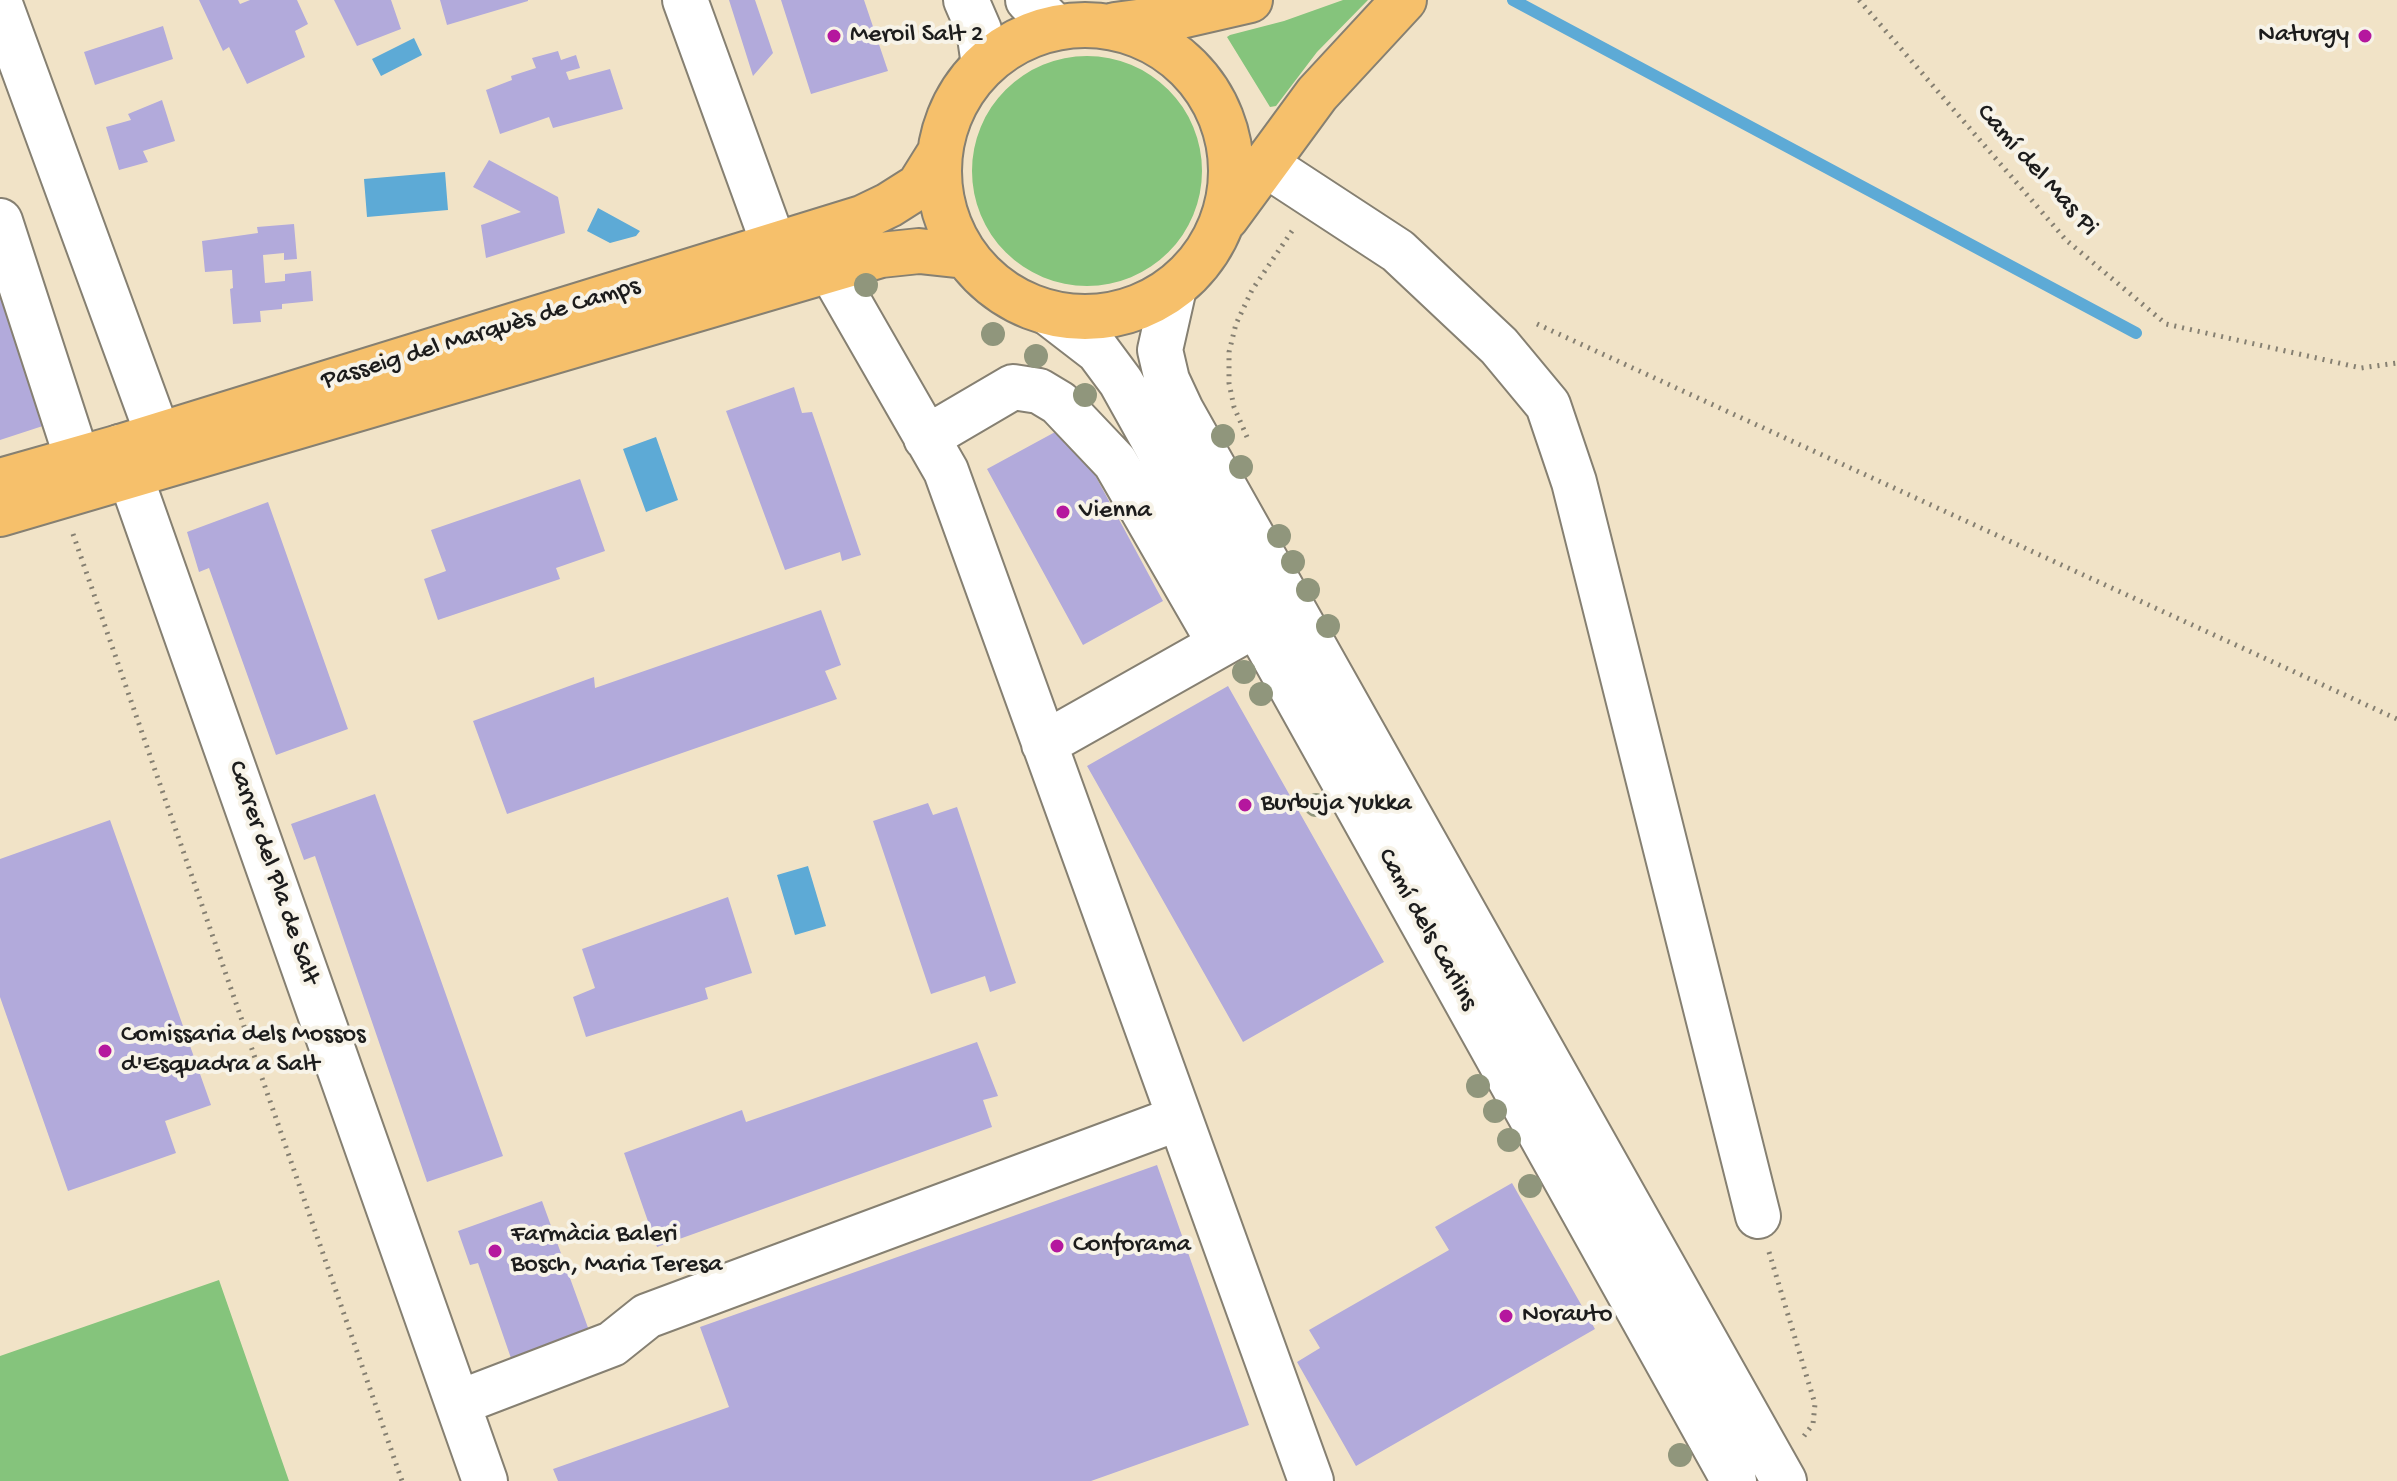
<!DOCTYPE html>
<meta charset="utf-8">
<style>
body{margin:0}
canvas{display:block;background:#f1e3c7}
</style>
<canvas width="2397" height="1481"></canvas>
<script>
const ctx = document.querySelector('canvas').getContext('2d');
ctx.lineJoin = 'round';
function fillPath(path, color) { ctx.fillStyle = color; ctx.fill(path, 'evenodd'); }
const shape = rows => new Path2D(rows.map(r => 'M' + r).join(''));
function trace(path, color, width, dash) { ctx.strokeStyle = color; ctx.lineWidth = width; ctx.lineCap = dash ? 'butt' : 'round'; ctx.setLineDash(dash || []); ctx.stroke(path); }
function write(font, color, halo, rows, align = 'center') {
  ctx.font = font + ' "Gochi Hand",sans-serif'; ctx.lineWidth = 8; ctx.setLineDash([]); ctx.textBaseline = 'middle'; ctx.strokeStyle = halo; ctx.fillStyle = color; for (const [text, x, y, turn = 0] of rows) {
    ctx.save(); ctx.translate(x, y); ctx.rotate((+turn || 0) * Math.PI / 180); ctx.textAlign = isNaN(turn) ? turn : align; if (halo) ctx.strokeText(text, 0, 0); ctx.fillText(text, 0, 0); ctx.restore();
  }
}
fillPath(shape([
 [1343,0,1368,0,1317,52,1276,106,1270,107,1227,37,1230,35,1284,21],
 '972 171a115 115 0 1 1 230 0a115 115 0 1 1-230 0Z',
 [219,1280,289,1481,0,1481,0,1356]
]), '#85c47c');
fillPath(shape([
 [414,38,422,55,381,76,372,59],
 [445,172,448,210,367,217,364,179],
 [598,208,640,231,636,236,610,243,587,231],
 [656,437,678,500,646,512,623,449],
 [808,866,826,926,795,935,777,875]
]), '#5daad6');
trace(shape([
 [1513,0,2136,333]
]), '#5daad6', 12);
fillPath(shape([
 [199,0,238,0,240,4,250,0,297,0,308,24,295,31,305,57,247,84,229,47,223,51],
 [334,0,391,0,401,29,357,46],
 [440,0,528,0,528,1,447,25],
 [729,0,755,0,773,53,753,76],
 [781,0,864,0,888,71,811,94],
 [163,26,173,59,95,85,84,52],
 [558,51,561,60,576,55,580,68,566,72,569,80,610,69,623,109,553,128,549,117,500,134,486,90,512,80,511,76,536,68,532,58],
 [162,100,175,141,143,151,148,162,119,170,106,127,131,120,128,114],
 [489,160,558,197,565,233,486,258,481,225,521,212,473,187],
 [294,224,297,259,284,260,284,253,263,255,265,283,285,281,285,274,311,271,313,301,282,304,282,309,260,311,261,322,233,324,230,289,233,288,232,270,205,272,202,241,258,233,257,227],
 [0,261,55,422,0,440],
 [794,387,802,413,812,412,861,555,842,561,840,552,785,570,726,411],
 [1068,425,1163,601,1083,645,987,469],
 [580,479,605,551,556,568,560,579,438,620,424,579,446,571,431,530],
 [268,502,348,729,276,755,209,568,199,572,187,532],
 [821,610,841,665,825,671,837,699,507,814,473,721,594,677,595,688],
 [1228,686,1384,962,1243,1042,1087,766],
 [375,794,503,1156,427,1182,315,856,304,860,291,824],
 [928,803,933,815,957,807,1016,983,990,992,985,976,931,994,873,821],
 [110,820,211,1105,165,1121,176,1153,68,1191,0,997,0,859],
 [728,897,752,973,705,988,708,999,586,1037,573,997,595,988,582,949],
 [977,1042,998,1096,983,1100,992,1127,657,1247,624,1153,742,1110,746,1122],
 [1157,1165,1249,1425,1091,1481,558,1481,553,1469,729,1407,700,1327],
 [1512,1183,1595,1329,1356,1466,1297,1362,1320,1348,1309,1330,1449,1250,1435,1227],
 [542,1201,591,1336,513,1364,478,1263,470,1265,458,1231]
]), '#b2aadb');
const minor = shape([
 [685,0,774,245],
 [966,0,979,30,984,65],
 [1028,0,1055,27],
 [0,4,158,435],
 [1265,164,1398,251,1499,346,1548,405,1574,482,1758,1216],
 [0,221,77,458],
 [830,269,946,471,1311,1481],
 [1174,288,1160,350,1167,380,1181,410,1784,1481],
 [1050,314,1098,351,1121,382,1734,1481],
 [926,438,1013,387,1039,391,1059,403,1115,462,1220,644],
 [120,447,485,1481],
 [1044,744,1246,630],
 [458,1403,612,1344,647,1316,1179,1118]
]);
const major = shape([
 '939 171a146 146 0 1 1 292 0a146 146 0 1 1-292 0Z',
 [1115,25,1176,17,1250,0],
 [1226,218,1317,94,1404,0],
 [0,481,120,447,862,218,889,205,919,186,939,154],
 [0,514,881,255,919,251,965,256]
]);
trace(minor, '#868072', 48);
trace(major, '#868072', 48);
trace(shape([
 [1859,0,2066,240,2166,324,2361,368,2397,363],
 [1537,324,2397,719],
 [1247,437,1234,407,1229,383,1229,352,1236,324,1252,290,1292,231],
 [73,534,402,1481],
 [1769,1252,1815,1404,1813,1424,1804,1436]
]), '#868072', 5, [2, 6]);
trace(minor, '#fff', 44);
trace(major, '#f6c06b', 44);
ctx.fillStyle = '#90967c';
for (const [x, y] of [
 [866,285],
 [993,334],
 [1036,356],
 [1085,395],
 [1223,436],
 [1241,467],
 [1279,536],
 [1293,562],
 [1308,590],
 [1328,626],
 [1244,672],
 [1261,694],
 [1316,805],
 [1478,1086],
 [1495,1111],
 [1509,1140],
 [1530,1186],
 [1680,1455]
]) { ctx.beginPath(); ctx.arc(x, y, 12, 0, 2 * Math.PI); ctx.fill(); }
for (const [x, y, r, color] of [
 [834,36,8,"#b5179e"],
 [2365,36,8,"#b5179e"],
 [1063,512,8,"#b5179e"],
 [1245,805,8,"#b5179e"],
 [105,1051,8,"#b5179e"],
 [1057,1246,8,"#b5179e"],
 [495,1251,8,"#b5179e"],
 [1506,1316,8,"#b5179e"]
]) { const dot = new Path2D(); dot.arc(x, y, r, 0, 2 * Math.PI); ctx.fillStyle = color; ctx.fill(dot); trace(dot, '#f7f3e8', 3); }
write('26px', '#1c1c1c', '#f7f3e8', [
 ["Meroil Salt 2",850,36],
 ["Naturgy",2349,36,"right"],
 ["Vienna",1079,512],
 ["Burbuja Yukka",1261,805],
 ["Comissaria dels Mossos",121,1036],
 ["d'Esquadra a Salt",121,1066],
 ["Farmàcia Baleri",511,1236],
 ["Bosch, Maria Teresa",511,1266],
 ["Conforama",1073,1246],
 ["Norauto",1522,1316]
], 'left');
write('26px', '#1c1c1c', '#f7f3e8', [
 ["Camí del Mas Pi",2036,171,48],
 ["Passeig del Marquès de Camps",481,335,-17],
 ["Carrer del Pla de Salt",272,873,71],
 ["Camí dels Carlins",1426,930,61]
]);
</script>
